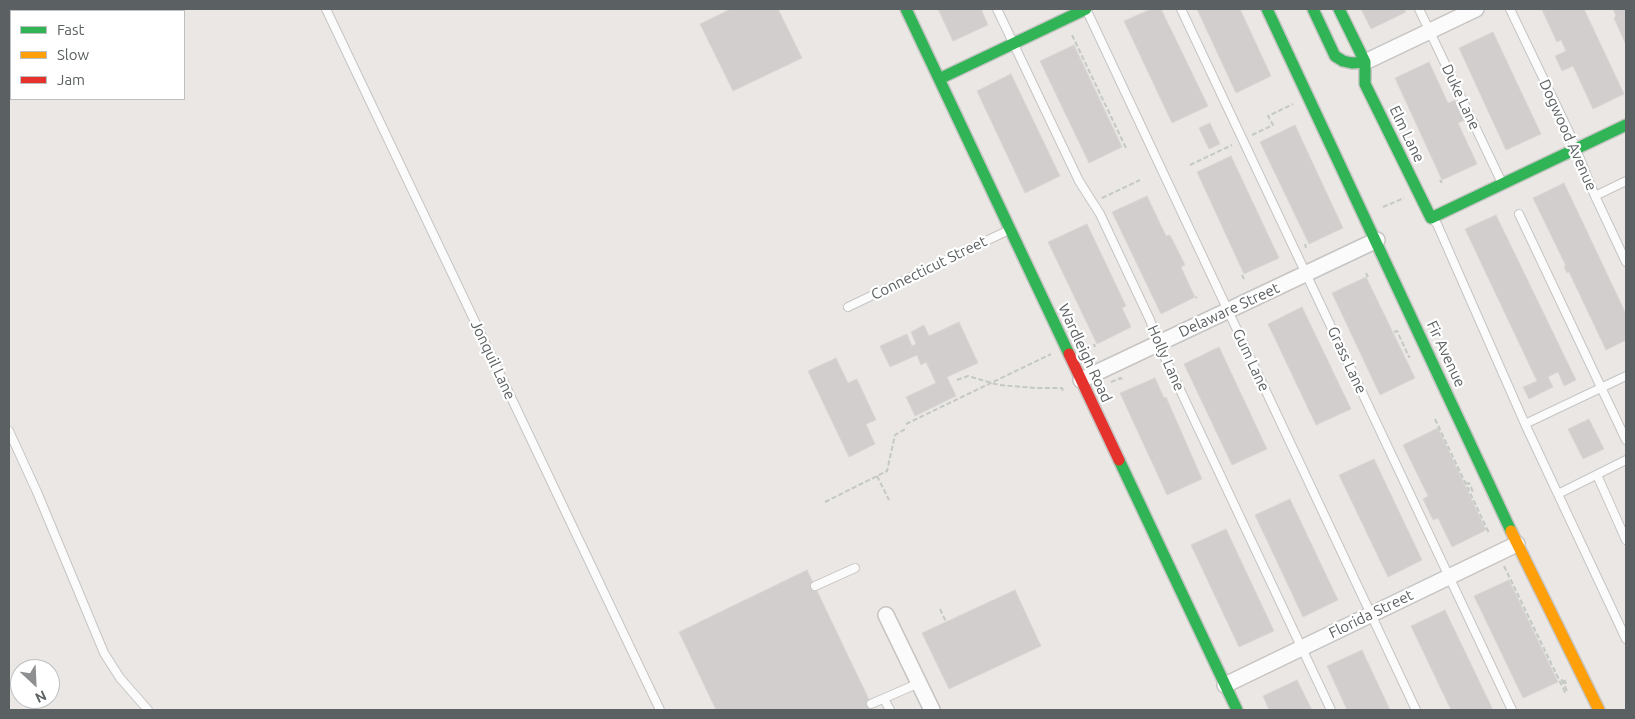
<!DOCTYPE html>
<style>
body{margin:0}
#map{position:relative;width:1635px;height:719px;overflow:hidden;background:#eae7e4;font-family:Ubuntu,sans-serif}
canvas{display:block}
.frame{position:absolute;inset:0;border:10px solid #5b6062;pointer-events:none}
.legend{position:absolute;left:10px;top:10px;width:175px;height:90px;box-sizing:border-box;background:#fff;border:1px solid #bdbfc0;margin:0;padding:6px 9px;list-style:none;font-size:15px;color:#5b6062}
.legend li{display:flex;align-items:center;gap:10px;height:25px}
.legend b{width:25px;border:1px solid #bdbfc0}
.north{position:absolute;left:10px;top:659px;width:50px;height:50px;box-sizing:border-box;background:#fff;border:1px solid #bdbfc0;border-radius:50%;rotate:155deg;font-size:14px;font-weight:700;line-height:20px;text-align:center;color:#5b6062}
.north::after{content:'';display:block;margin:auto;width:18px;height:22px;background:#8d8f90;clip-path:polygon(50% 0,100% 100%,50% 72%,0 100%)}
</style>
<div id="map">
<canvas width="1635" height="719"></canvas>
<div class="frame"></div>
<ul class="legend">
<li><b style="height:6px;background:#30b455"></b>Fast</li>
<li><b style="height:6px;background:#ff9f0a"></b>Slow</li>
<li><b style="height:6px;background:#e5322d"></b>Jam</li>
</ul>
<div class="north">N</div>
</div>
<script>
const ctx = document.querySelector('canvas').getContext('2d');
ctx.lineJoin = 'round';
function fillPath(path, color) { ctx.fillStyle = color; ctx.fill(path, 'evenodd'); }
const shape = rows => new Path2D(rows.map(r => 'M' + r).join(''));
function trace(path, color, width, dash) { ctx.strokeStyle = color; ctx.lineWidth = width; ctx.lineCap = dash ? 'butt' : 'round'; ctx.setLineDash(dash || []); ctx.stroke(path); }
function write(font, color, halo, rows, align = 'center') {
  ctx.font = font + ' Ubuntu,sans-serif'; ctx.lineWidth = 4.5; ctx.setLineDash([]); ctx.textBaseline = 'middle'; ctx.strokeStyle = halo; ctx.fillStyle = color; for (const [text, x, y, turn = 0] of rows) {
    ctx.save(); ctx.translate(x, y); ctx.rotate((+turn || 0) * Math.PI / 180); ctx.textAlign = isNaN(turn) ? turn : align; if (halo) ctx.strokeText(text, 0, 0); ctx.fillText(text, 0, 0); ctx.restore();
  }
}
const building = shape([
 [731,9,778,9,802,58,733,91,700,24,731,9],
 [938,9,981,9,988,25,953,41,938,9],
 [1151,9,1161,9,1208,106,1172,123,1124,21,1151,9],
 [1197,9,1240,9,1271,76,1236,93,1197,9],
 [1361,9,1404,9,1406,12,1371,29,1361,9],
 [1544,9,1584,9,1624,94,1593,109,1573,66,1562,71,1555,56,1566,51,1561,40,1557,42,1542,10,1544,9],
 [1613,9,1626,9,1626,45,1614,18,1616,16,1613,9],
 [1493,32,1541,134,1506,150,1459,48,1493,32],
 [1074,45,1122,147,1089,163,1040,61,1074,45],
 [1429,62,1448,103,1455,100,1465,120,1458,123,1477,164,1442,180,1395,78,1429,62],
 [1011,74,1060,176,1025,193,977,91,1011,74],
 [1210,123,1220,144,1209,149,1199,128,1210,123],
 [1295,125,1343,228,1309,244,1260,142,1295,125],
 [1231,156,1279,258,1244,274,1197,172,1231,156],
 [1564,183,1626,314,1626,340,1606,350,1569,272,1567,273,1564,267,1566,266,1533,198,1564,183],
 [1147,196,1166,236,1170,235,1185,265,1181,267,1195,297,1161,314,1112,212,1147,196],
 [1496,215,1576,380,1564,386,1558,372,1548,377,1553,387,1529,399,1523,387,1537,381,1465,229,1496,215],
 [1087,224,1126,306,1122,308,1131,327,1097,344,1048,242,1087,224],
 [1366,277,1415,378,1380,395,1332,293,1366,277],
 [1302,307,1351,409,1316,425,1268,324,1302,307],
 [959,322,978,363,947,377,956,396,915,416,906,397,936,383,926,362,921,365,917,355,890,367,880,346,907,334,912,346,916,344,911,332,924,325,929,336,959,322],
 [1219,347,1267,449,1232,465,1184,364,1219,347],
 [836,358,848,383,857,379,876,420,866,424,875,444,849,457,808,371,836,358],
 [1155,378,1164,398,1166,397,1202,479,1167,495,1120,393,1155,378],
 [1589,419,1604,449,1583,459,1568,429,1589,419],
 [1438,428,1486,530,1452,547,1438,518,1433,520,1423,499,1428,496,1403,445,1438,428],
 [1374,459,1422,560,1388,577,1339,475,1374,459],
 [1290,499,1338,600,1303,617,1255,515,1290,499],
 [1226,529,1274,631,1239,647,1191,545,1226,529],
 [807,570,874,710,716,710,679,632,807,570],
 [1509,580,1558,682,1523,698,1474,596,1509,580],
 [1015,590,1041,646,949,689,922,633,1015,590],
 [1445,610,1493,710,1451,710,1411,626,1445,610],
 [1362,650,1390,710,1347,710,1327,666,1362,650],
 [1297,680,1312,710,1269,710,1263,696,1297,680]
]);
fillPath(building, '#d1cecd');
trace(building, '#d9d6d4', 1);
const lane = shape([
 [326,9,660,710],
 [997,9,1079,181,1100,214,1150,320,1158,343,1331,710],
 [1181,9,1512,710],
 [1419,9,1502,183],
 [1510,9,1569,132,1595,196,1626,262],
 [1087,11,1416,710],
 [1595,196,1626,181],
 [1519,214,1626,440],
 [1432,219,1437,224,1525,424,1626,639],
 [848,307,1009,230],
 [1525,424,1626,376],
 [9,431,37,492,104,653,120,678,148,710],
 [1597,475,1626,540],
 [1558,494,1626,460],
 [815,586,855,568],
 [884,699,890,710],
 [871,704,919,683]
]);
const street = shape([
 [1365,62,1476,9],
 [1081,380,1377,240],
 [886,615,932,710],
 [1225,685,1517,544]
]);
const fast = shape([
 [906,9,1069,354],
 [1267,9,1511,531],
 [1313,9,1335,56,1343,61,1352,63,1365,62],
 [1339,9,1365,62,1365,84,1431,218,1626,125],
 [939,79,1086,9],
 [1119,460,1237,710]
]);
const slow = shape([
 [1511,531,1599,710]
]);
const jam = shape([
 [1069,354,1119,460]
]);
trace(lane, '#c6c5c4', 10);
trace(street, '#c6c5c4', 18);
trace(fast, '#c6c5c4', 14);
trace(slow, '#c6c5c4', 14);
trace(jam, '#c6c5c4', 14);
trace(shape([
 [1072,35,1126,148],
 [1252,135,1273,125,1268,116,1293,104],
 [1190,165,1232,145],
 [1440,180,1442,183],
 [1102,198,1140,180],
 [1383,207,1404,198],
 [1305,244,1306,248],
 [1366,273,1368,277],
 [1242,275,1244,279],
 [1196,297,1197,298],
 [1394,332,1397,331,1409,357,1410,356],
 [1094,344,1095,347],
 [957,380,968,376,999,385,1035,388,1062,388,1063,391],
 [1111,382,1121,378,1123,381],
 [1435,419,1489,533],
 [906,424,1051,354],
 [877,476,889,500],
 [1466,484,1469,483,1473,492],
 [825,502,887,471,895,435,907,428],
 [1504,566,1565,692,1567,691,1562,680,1564,679,1566,684],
 [940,609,946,622]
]), '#c4c9c5', 2, [5, 2.5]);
trace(lane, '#fcfbfb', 8);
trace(street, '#fcfbfb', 15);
trace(fast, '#30b455', 11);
trace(slow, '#ff9f0a', 11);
trace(jam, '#e5322d', 11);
write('15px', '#5b6062', '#fff', [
 ["Duke Lane",1461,97,65],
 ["Elm Lane",1407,134,64],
 ["Dogwood Avenue",1568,135,66],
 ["Connecticut Street",929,268,-26],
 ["Delaware Street",1229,310,-25],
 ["Wardleigh Road",1085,353,65],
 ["Fir Avenue",1446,354,65],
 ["Holly Lane",1166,358,66],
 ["Jonquil Lane",493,360,65],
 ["Gum Lane",1251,360,65],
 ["Grass Lane",1347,360,65],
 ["Florida Street",1371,614,-26]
]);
</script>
